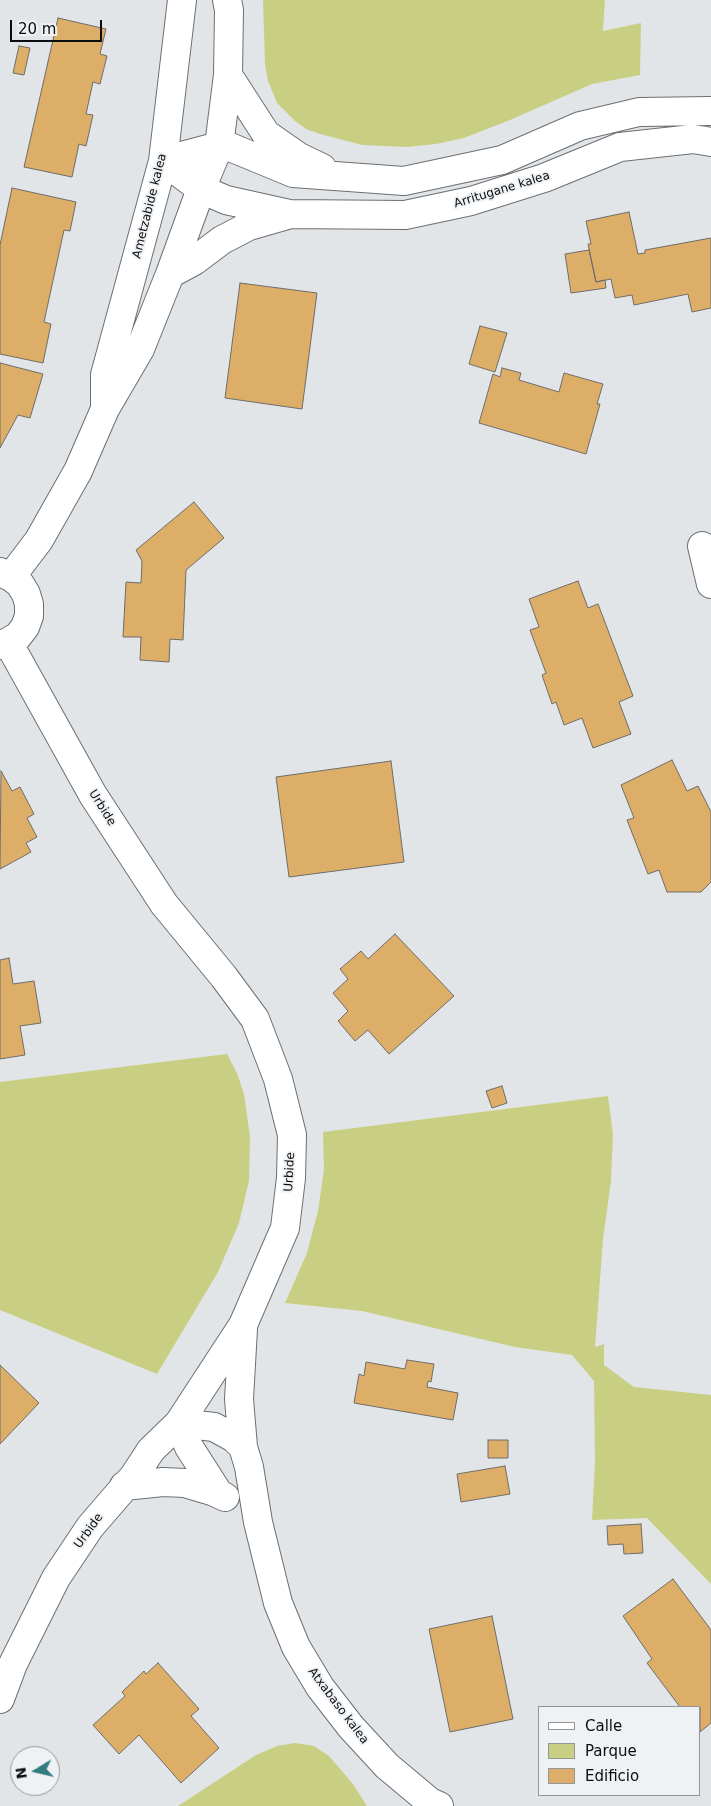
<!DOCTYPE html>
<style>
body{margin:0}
#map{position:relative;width:711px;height:1806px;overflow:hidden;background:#e2e5e8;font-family:"DejaVu Sans",sans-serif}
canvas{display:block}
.legend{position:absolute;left:538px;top:1706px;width:162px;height:90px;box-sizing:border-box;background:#eff2f5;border:1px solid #949698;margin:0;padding:6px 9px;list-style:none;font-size:15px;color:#0b0c0d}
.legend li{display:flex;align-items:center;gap:10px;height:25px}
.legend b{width:25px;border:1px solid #949698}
.north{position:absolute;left:10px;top:1746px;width:50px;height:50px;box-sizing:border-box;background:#eff2f5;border:1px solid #949698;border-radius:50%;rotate:261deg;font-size:14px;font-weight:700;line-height:20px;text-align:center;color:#0b0c0d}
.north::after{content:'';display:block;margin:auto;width:18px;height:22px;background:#327b80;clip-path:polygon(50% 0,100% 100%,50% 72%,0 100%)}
.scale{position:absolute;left:10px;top:20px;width:92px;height:22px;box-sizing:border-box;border:2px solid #0b0c0d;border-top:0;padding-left:6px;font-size:15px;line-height:18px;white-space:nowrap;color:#0b0c0d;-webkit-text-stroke:4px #eff2f5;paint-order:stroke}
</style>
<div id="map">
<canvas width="711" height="1806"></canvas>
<ul class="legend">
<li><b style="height:6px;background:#fff"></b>Calle</li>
<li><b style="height:14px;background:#c9cf82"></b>Parque</li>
<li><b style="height:14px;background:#ddae68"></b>Edificio</li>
</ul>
<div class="north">N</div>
<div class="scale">20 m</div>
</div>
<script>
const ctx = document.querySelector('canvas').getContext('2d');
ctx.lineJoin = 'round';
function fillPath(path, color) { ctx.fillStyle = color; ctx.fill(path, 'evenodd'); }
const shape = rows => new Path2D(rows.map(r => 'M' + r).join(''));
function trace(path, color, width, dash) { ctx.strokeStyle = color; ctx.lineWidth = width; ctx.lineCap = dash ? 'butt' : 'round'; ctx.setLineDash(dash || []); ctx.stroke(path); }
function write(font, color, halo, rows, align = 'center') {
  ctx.font = font + ' "DejaVu Sans",sans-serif'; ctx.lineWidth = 4; ctx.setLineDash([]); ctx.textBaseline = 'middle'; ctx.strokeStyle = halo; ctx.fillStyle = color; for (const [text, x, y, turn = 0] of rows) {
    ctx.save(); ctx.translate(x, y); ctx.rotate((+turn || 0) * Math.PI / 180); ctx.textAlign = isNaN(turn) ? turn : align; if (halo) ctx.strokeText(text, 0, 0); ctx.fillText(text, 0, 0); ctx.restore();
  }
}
fillPath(shape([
 [263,0,605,0,603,31,641,23,640,75,592,84,510,120,464,138,436,144,407,147,362,145,320,134,306,129,294,120,277,103,268,81,265,65],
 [227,1054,237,1073,244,1094,250,1137,249,1181,239,1223,218,1272,157,1374,0,1310,0,1082],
 [608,1096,613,1134,611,1181,603,1239,595,1347,604,1344,604,1365,634,1387,711,1395,711,1584,647,1518,592,1520,595,1461,594,1381,572,1355,515,1347,362,1311,285,1303,307,1253,318,1211,324,1169,323,1132],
 [295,1743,314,1746,329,1756,353,1784,367,1806,178,1806,256,1755,277,1746]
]), '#c9cf82');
const building = shape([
 [58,18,106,29,100,54,107,56,100,84,93,82,86,114,93,115,86,146,79,144,72,177,24,167,58,18],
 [19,46,30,48,24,75,13,73,19,46],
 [12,188,76,202,70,231,64,230,44,322,51,324,43,363,0,354,0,245,12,188],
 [629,212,638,254,645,253,645,250,711,238,711,308,692,312,688,294,634,305,632,295,615,298,611,279,596,282,588,244,591,244,586,221,629,212],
 [589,250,596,282,605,280,606,288,571,293,565,254,589,250],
 [240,283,317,293,302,409,225,398,240,283],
 [480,326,507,333,495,372,469,364,480,326],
 [0,363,43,374,30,418,18,415,0,448,0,363],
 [502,368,521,373,519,380,559,392,564,373,603,384,597,404,600,404,586,454,479,423,493,374,500,377,502,368],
 [194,502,224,538,186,570,183,640,170,639,169,662,140,660,141,637,123,637,126,582,141,583,142,561,136,550,194,502],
 [578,581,588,608,598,604,633,696,619,702,631,734,593,748,582,718,564,725,556,702,552,704,542,675,546,673,530,630,539,627,529,599,578,581],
 [672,760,687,791,698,786,711,812,711,882,701,892,667,892,659,870,648,874,627,820,634,818,621,785,672,760],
 [391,761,404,862,289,877,276,777,391,761],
 [1,771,12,791,20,787,34,814,27,818,37,837,26,843,31,852,0,869,1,771],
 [395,934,454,996,389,1054,368,1030,355,1041,338,1021,348,1011,333,993,348,979,340,969,361,951,368,959,395,934],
 [9,958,13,984,34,981,41,1023,20,1026,25,1055,0,1059,0,960,9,958],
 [502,1086,507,1103,492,1108,486,1091,502,1086],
 [407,1360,434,1364,431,1382,428,1381,427,1387,458,1393,453,1420,354,1403,359,1374,364,1376,366,1362,405,1369,407,1360],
 [0,1365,39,1403,0,1444,0,1365],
 [488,1440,508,1440,508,1458,488,1458,488,1440],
 [505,1466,510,1494,461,1502,457,1474,505,1466],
 [641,1524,643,1553,624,1554,623,1544,608,1545,607,1526,641,1524],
 [673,1579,711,1630,711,1723,700,1732,700,1707,680,1707,647,1663,652,1659,623,1616,673,1579],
 [492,1616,513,1719,450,1732,429,1629,492,1616],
 [158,1663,199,1709,191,1716,219,1748,181,1783,139,1735,119,1754,93,1725,125,1696,122,1692,144,1671,146,1674,158,1663]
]);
fillPath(building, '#ddae68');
trace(building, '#6e6c69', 1);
const minor = shape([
 [228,75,266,134,299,157,322,168],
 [163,161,201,189,226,200,289,214,405,215,471,201,544,178,620,147,693,139,711,142],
 [163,161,219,146,230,147,293,173,404,181,502,160,580,126,639,112,711,111],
 [170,274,194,261,222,240,249,226,287,215],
 [105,405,105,375,163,161,182,0],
 [702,546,711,584],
 [0,572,11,577,20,584,26,594,29,604,29,616,25,627,18,636,8,642,0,645],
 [11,577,39,540,78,471,105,409,140,349,170,274,201,189,219,146,228,75,229,10,227,0],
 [243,1329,239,1399,243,1447],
 [124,1486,163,1482,185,1483,212,1491,225,1497],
 [219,1494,189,1447,179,1423,214,1427,234,1438,243,1447,249,1467,258,1522,278,1603,296,1647,320,1687,351,1727,387,1766,430,1802,439,1806],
 [0,1699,13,1664,56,1578,90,1527,134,1476,151,1450,179,1423,243,1325,285,1228,291,1178,292,1135,278,1079,255,1019,224,977,164,904,93,795,8,642]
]);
trace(minor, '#6c6f72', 30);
trace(minor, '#fff', 28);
write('12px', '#0b0c0d', '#eff2f5', [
 ["Arritugane kalea",502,190,-17],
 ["Ametzabide kalea",150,206,-76],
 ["Urbide",102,808,58],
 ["Urbide",290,1172,-87],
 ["Urbide",89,1531,-54],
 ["Atxabaso kalea",338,1706,53]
]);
</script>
